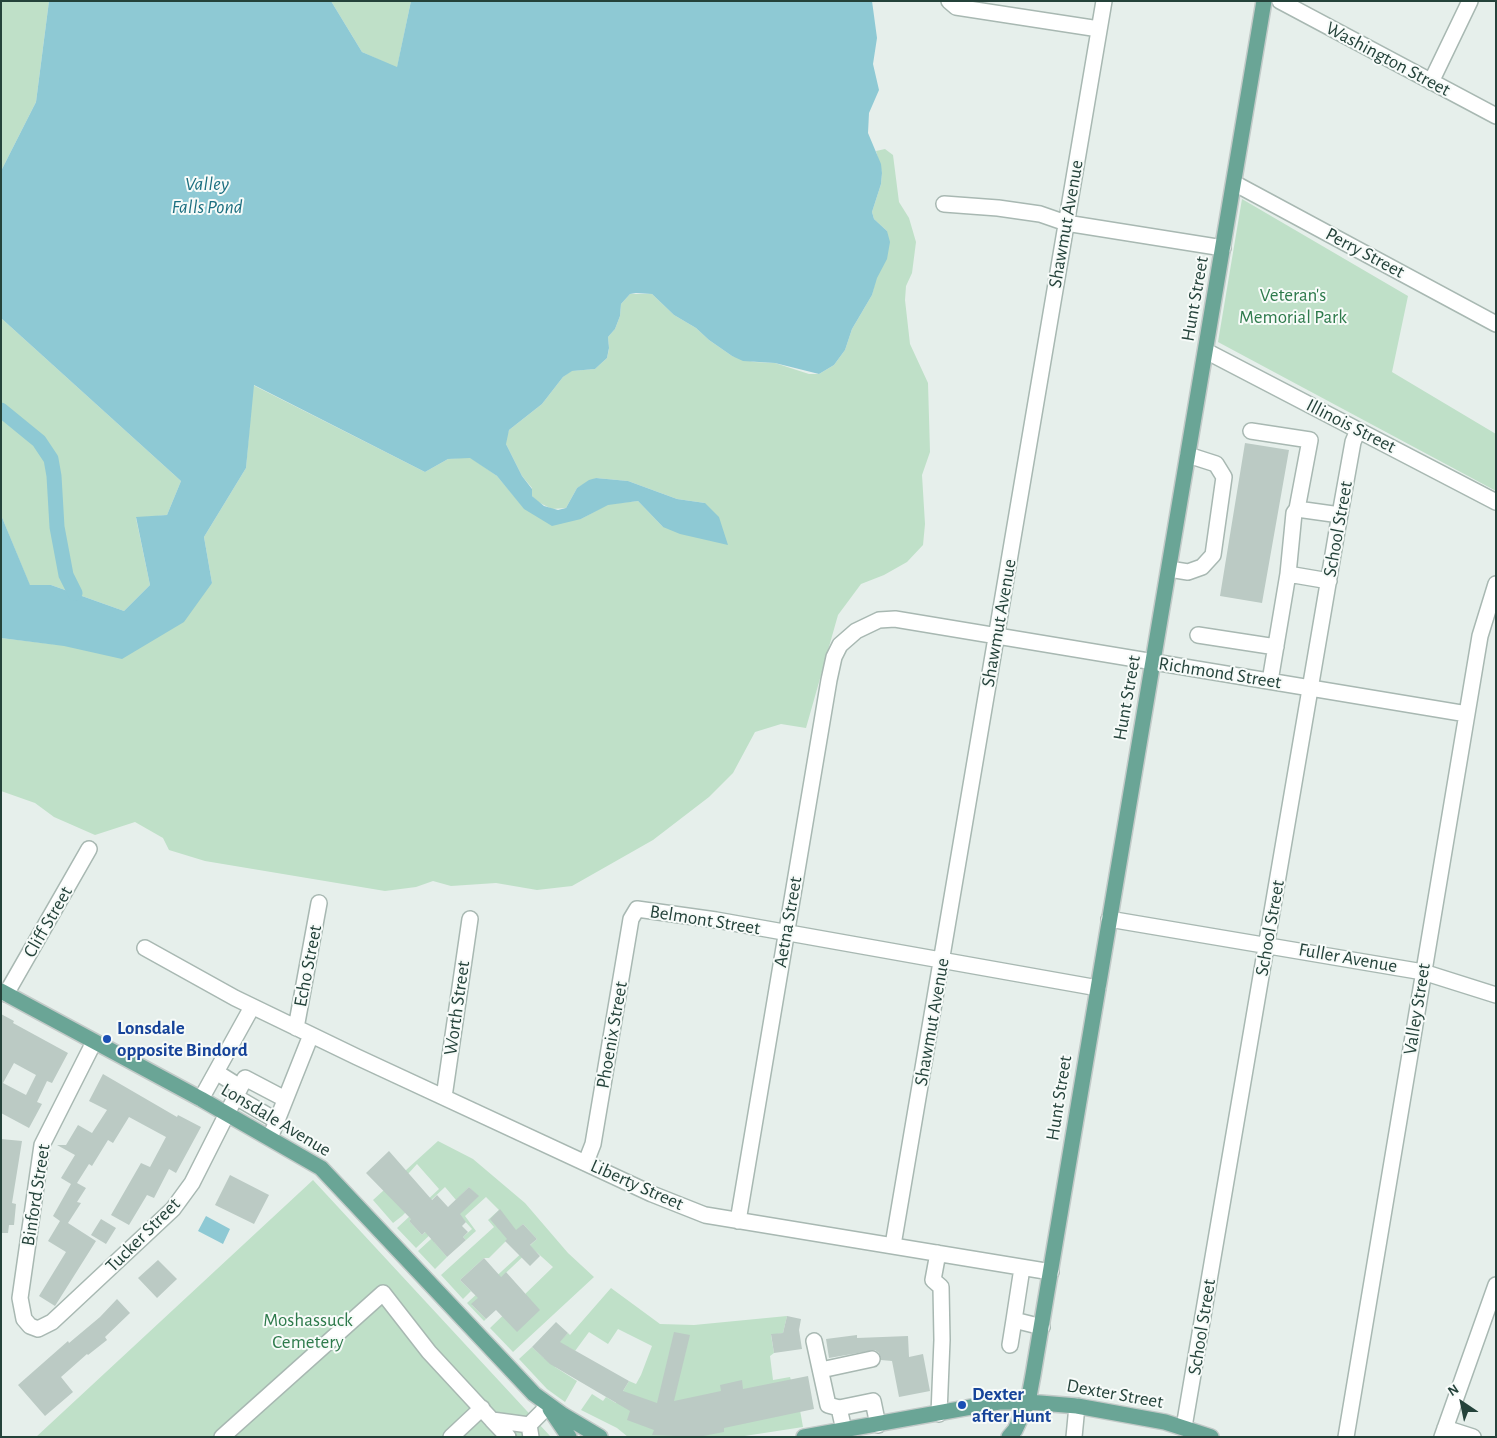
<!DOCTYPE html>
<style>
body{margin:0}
#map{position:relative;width:1497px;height:1438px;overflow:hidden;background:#e6efeb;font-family:"Alegreya Sans",sans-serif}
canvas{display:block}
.frame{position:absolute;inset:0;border:2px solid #24423a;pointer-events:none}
.north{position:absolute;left:1437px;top:1378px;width:50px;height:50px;-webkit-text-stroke:4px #f7fbf9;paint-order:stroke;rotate:326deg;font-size:14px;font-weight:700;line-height:20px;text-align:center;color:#24423a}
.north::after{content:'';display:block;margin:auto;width:18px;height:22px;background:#24423a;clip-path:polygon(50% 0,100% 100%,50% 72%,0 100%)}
</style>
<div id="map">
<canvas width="1497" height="1438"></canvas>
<div class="frame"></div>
<div class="north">N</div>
</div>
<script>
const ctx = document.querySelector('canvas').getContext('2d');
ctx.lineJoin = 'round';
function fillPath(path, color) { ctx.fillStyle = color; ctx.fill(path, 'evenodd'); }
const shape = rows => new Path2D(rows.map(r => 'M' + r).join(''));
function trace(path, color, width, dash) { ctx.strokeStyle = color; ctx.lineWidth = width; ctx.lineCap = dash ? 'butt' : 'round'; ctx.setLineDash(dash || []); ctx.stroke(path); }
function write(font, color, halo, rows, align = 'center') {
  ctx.font = font + ' "Alegreya Sans",sans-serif'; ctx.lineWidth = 4; ctx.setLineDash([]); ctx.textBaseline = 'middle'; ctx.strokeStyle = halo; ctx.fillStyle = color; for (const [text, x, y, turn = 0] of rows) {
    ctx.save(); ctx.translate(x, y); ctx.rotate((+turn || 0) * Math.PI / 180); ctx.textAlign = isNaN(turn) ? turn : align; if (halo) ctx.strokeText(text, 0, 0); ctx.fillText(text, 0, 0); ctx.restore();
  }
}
fillPath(shape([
 [1,1,49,1,36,102,1,171],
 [331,1,411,1,397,68,362,52],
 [885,149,893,155,899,202,909,218,916,242,912,273,906,286,905,300,910,344,928,383,930,452,922,475,925,524,923,545,907,562,884,575,861,584,838,615,806,728,781,724,755,732,733,773,709,797,653,840,572,886,537,890,496,883,451,886,433,881,416,887,385,891,205,861,169,850,163,838,135,822,95,835,54,817,35,803,1,791,1,638,60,645,212,583,204,537,246,468,253,385,425,472,448,459,470,457,497,476,525,509,581,519,608,504,638,501,663,527,705,503,677,499,628,481,596,478,577,488,566,508,552,509,538,502,532,496,532,488,522,476,506,444,506,438,509,430,542,404,563,377,571,371,595,369,607,358,609,349,608,337,615,329,620,316,621,304,630,294,652,294,674,315,696,328,709,340,732,356,754,362,775,363,809,374,819,374,834,365,845,350,852,329,872,295,887,231,874,219,872,212,881,184,882,173,876,151],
 [1242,199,1408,296,1392,372,1496,434,1496,491,1218,342],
 [1,318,181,481,167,515,136,518,150,585,124,611,51,585,30,586,1,515],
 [438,1141,473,1159,525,1203,568,1253,594,1277,513,1352,490,1328,553,1267,532,1248,472,1305,486,1319,484,1321,467,1303,537,1239,523,1224,489,1258,484,1258,460,1280,471,1291,463,1299,441,1275,494,1227,488,1220,499,1210,486,1197,465,1216,476,1231,466,1240,463,1237,472,1229,462,1218,434,1242,447,1257,435,1269,418,1251,478,1196,469,1187,456,1200,445,1187,409,1221,422,1235,444,1215,448,1218,416,1248,397,1228,439,1189,417,1164,408,1174,414,1204,402,1216,393,1223,373,1200],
 [313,1180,551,1437,36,1437],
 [611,1288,660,1324,694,1325,787,1316,783,1333,771,1335,774,1353,770,1356,773,1380,790,1377,800,1410,803,1427,738,1437,628,1437,617,1428,581,1410,592,1394,603,1401,606,1397,616,1403,629,1381,636,1384,641,1375,652,1346,618,1329,608,1344,589,1332,575,1351,568,1347,555,1367,577,1381,565,1402,547,1389,519,1359,532,1347,544,1358,568,1333,570,1335]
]), '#bfe0c8');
fillPath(shape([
 [49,1,331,1,362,52,397,67,411,1,872,1,877,38,873,64,879,90,869,113,868,133,881,164,882,173,881,184,872,212,874,219,887,231,890,242,887,259,877,278,872,295,852,329,845,350,834,365,819,374,775,363,743,361,732,356,709,340,696,328,674,315,652,294,636,293,630,294,621,304,620,316,615,329,608,337,609,348,607,358,595,369,572,371,563,377,542,404,509,430,506,444,522,476,532,489,532,496,544,506,558,510,566,508,577,488,589,480,596,478,628,481,677,499,705,503,719,517,728,545,680,534,663,527,638,501,608,505,581,519,552,526,524,509,497,476,470,458,448,459,425,472,254,385,246,468,204,537,212,583,184,622,122,659,64,646,1,638,1,515,30,585,51,585,124,611,150,585,136,517,167,515,181,481,1,318,1,171,36,102],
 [206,1216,230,1229,223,1244,198,1231]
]), '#8ec9d4');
trace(shape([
 [1,410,39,441,51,459,54,476,57,527,66,575,75,593]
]), '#8ec9d4', 15);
fillPath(shape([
 [1245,443,1289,450,1262,603,1220,596],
 [1,1014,14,1021,13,1023,68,1053,52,1083,47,1081,37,1102,42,1104,29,1128,1,1113],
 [14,1063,36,1075,26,1095,3,1083],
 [103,1074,177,1117,178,1115,201,1127,176,1173,169,1169,154,1198,147,1195,129,1225,111,1215,141,1163,150,1167,166,1137,129,1117,113,1143,108,1140,92,1166,89,1164,77,1183,86,1188,77,1202,81,1203,68,1223,96,1241,55,1306,39,1296,66,1252,48,1241,60,1221,53,1216,71,1184,61,1178,75,1155,57,1145,66,1145,78,1125,92,1133,107,1110,89,1101],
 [1,1139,22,1141,12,1203,16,1204,14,1225,9,1225,8,1233,1,1233],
 [389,1151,432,1200,437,1195,448,1207,469,1187,479,1196,460,1214,466,1222,462,1226,468,1232,463,1237,466,1240,447,1257,425,1232,422,1235,409,1221,411,1219,366,1173],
 [230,1175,269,1195,254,1224,215,1205],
 [500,1209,516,1230,523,1224,537,1239,530,1245,540,1256,530,1266,505,1241,507,1239,490,1219],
 [101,1219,116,1228,106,1244,91,1235],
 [484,1258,501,1277,506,1272,540,1310,517,1332,496,1310,486,1319,471,1304,478,1298,460,1280],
 [158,1260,177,1279,157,1298,138,1278],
 [117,1299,130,1313,105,1337,107,1340,88,1355,87,1354,61,1377,73,1392,45,1416,18,1385,68,1341,69,1343,100,1317],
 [787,1316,801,1319,799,1330,802,1349,774,1353,771,1334,783,1333],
 [556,1322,568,1333,560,1342,629,1381,623,1391,657,1403,674,1332,690,1335,674,1401,721,1391,720,1385,742,1380,743,1389,808,1376,814,1409,724,1428,724,1432,698,1437,652,1435,654,1430,627,1420,630,1411,550,1364,532,1347],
 [857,1335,857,1338,908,1336,909,1357,923,1354,930,1391,899,1397,892,1361,881,1360,879,1353,875,1350,829,1358,826,1339]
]), '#bbcac4');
const minor = shape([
 [949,1,956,7,1099,29],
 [1280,1,1496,116],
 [1431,82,1470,1],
 [1234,183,1496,324],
 [944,204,998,208,1040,214,1066,223,1223,248],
 [1206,351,1496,502],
 [1251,431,1310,440,1297,509,1294,513,1288,574,1270,681],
 [1297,509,1340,515],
 [1169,569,1188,572,1202,567,1213,555,1224,477,1216,464,1188,455],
 [1288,574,1329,581],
 [1198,635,1276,647],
 [1109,919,1423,972,1496,995],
 [145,948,235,998,357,1057,652,1194,705,1215,1051,1272],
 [6,994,89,849],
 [296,1028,319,903],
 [94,1042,42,1145,20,1298,24,1319,30,1326,38,1329,52,1322,66,1309,173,1209,192,1183,245,1078,285,1099],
 [216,1072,240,1087],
 [236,1097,277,1121],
 [444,1097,470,919],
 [201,1099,252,1007],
 [270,1138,311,1035],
 [586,1162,593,1144,631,919,637,909,716,920,1098,988],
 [738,1221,829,680,834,657,840,645,856,631,879,620,895,619,1467,714],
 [893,1245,1104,1],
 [938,1253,933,1280,941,1287,942,1340,939,1414],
 [1022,1268,1014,1320,1042,1327],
 [814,1341,828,1405,839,1408,844,1430],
 [1010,1345,1014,1320],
 [821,1370,872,1359],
 [839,1408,873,1401,878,1425],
 [1184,1427,1337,531,1353,442,1358,430],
 [1445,1428,1473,1437],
 [222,1437,383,1293,429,1352,492,1420],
 [451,1437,482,1408],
 [508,1437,492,1420,529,1425],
 [531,1437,529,1425,548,1406],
 [1074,1437,1077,1406],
 [1346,1437,1480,636,1496,584],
 [1442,1437,1496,1285]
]);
const major = shape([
 [1,991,201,1099,321,1168,534,1394,563,1415,600,1437],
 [550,1409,569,1437],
 [804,1437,999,1402,1028,1402,1077,1406,1165,1422,1211,1437],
 [1009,1437,1015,1430,1028,1402,1033,1375,1264,1]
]);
trace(minor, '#a8b8b2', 18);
trace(major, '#c2cac8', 18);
trace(minor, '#fff', 15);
trace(major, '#6aa596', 15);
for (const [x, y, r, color] of [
 [107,1039,5,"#1a4fb4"],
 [962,1405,5,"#1a4fb4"]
]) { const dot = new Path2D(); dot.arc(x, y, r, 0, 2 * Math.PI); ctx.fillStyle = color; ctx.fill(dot); trace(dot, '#f7fbf9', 2); }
write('19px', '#24423a', '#f7fbf9', [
 ["Washington Street",1388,59,28],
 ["Shawmut Avenue",1066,224,-80],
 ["Perry Street",1365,253,28],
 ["Hunt Street",1195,299,-80],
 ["Illinois Street",1351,426,27],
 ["School Street",1338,529,-80],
 ["Shawmut Avenue",999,623,-80],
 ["Richmond Street",1220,673,9],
 ["Hunt Street",1127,698,-80],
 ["Belmont Street",705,920,9],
 ["Cliff Street",48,922,-60],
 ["Aetna Street",788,922,-80],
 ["School Street",1270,928,-80],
 ["Fuller Avenue",1348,958,10],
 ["Echo Street",308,966,-79],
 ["Worth Street",457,1008,-82],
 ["Valley Street",1417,1009,-81],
 ["Shawmut Avenue",932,1022,-80],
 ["Phoenix Street",612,1035,-80],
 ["Hunt Street",1059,1098,-81],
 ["Lonsdale Avenue",276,1120,31],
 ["Liberty Street",637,1185,24],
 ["Binford Street",36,1195,-81],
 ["Tucker Street",143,1235,-45],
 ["School Street",1202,1327,-81],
 ["Dexter Street",1115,1394,10]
]);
write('19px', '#2d7a4b', '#f7fbf9', [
 ["Veteran's",1293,295],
 ["Memorial Park",1293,317],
 ["Moshassuck",308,1320],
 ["Cemetery",308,1342]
]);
write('bold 19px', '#164399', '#f7fbf9', [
 ["Lonsdale",117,1028],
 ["opposite Bindord",117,1050],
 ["Dexter",972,1394],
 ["after Hunt",972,1416]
], 'left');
write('italic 20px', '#1c6f80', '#f7fbf9', [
 ["Valley",207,184],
 ["Falls Pond",207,207]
]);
</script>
